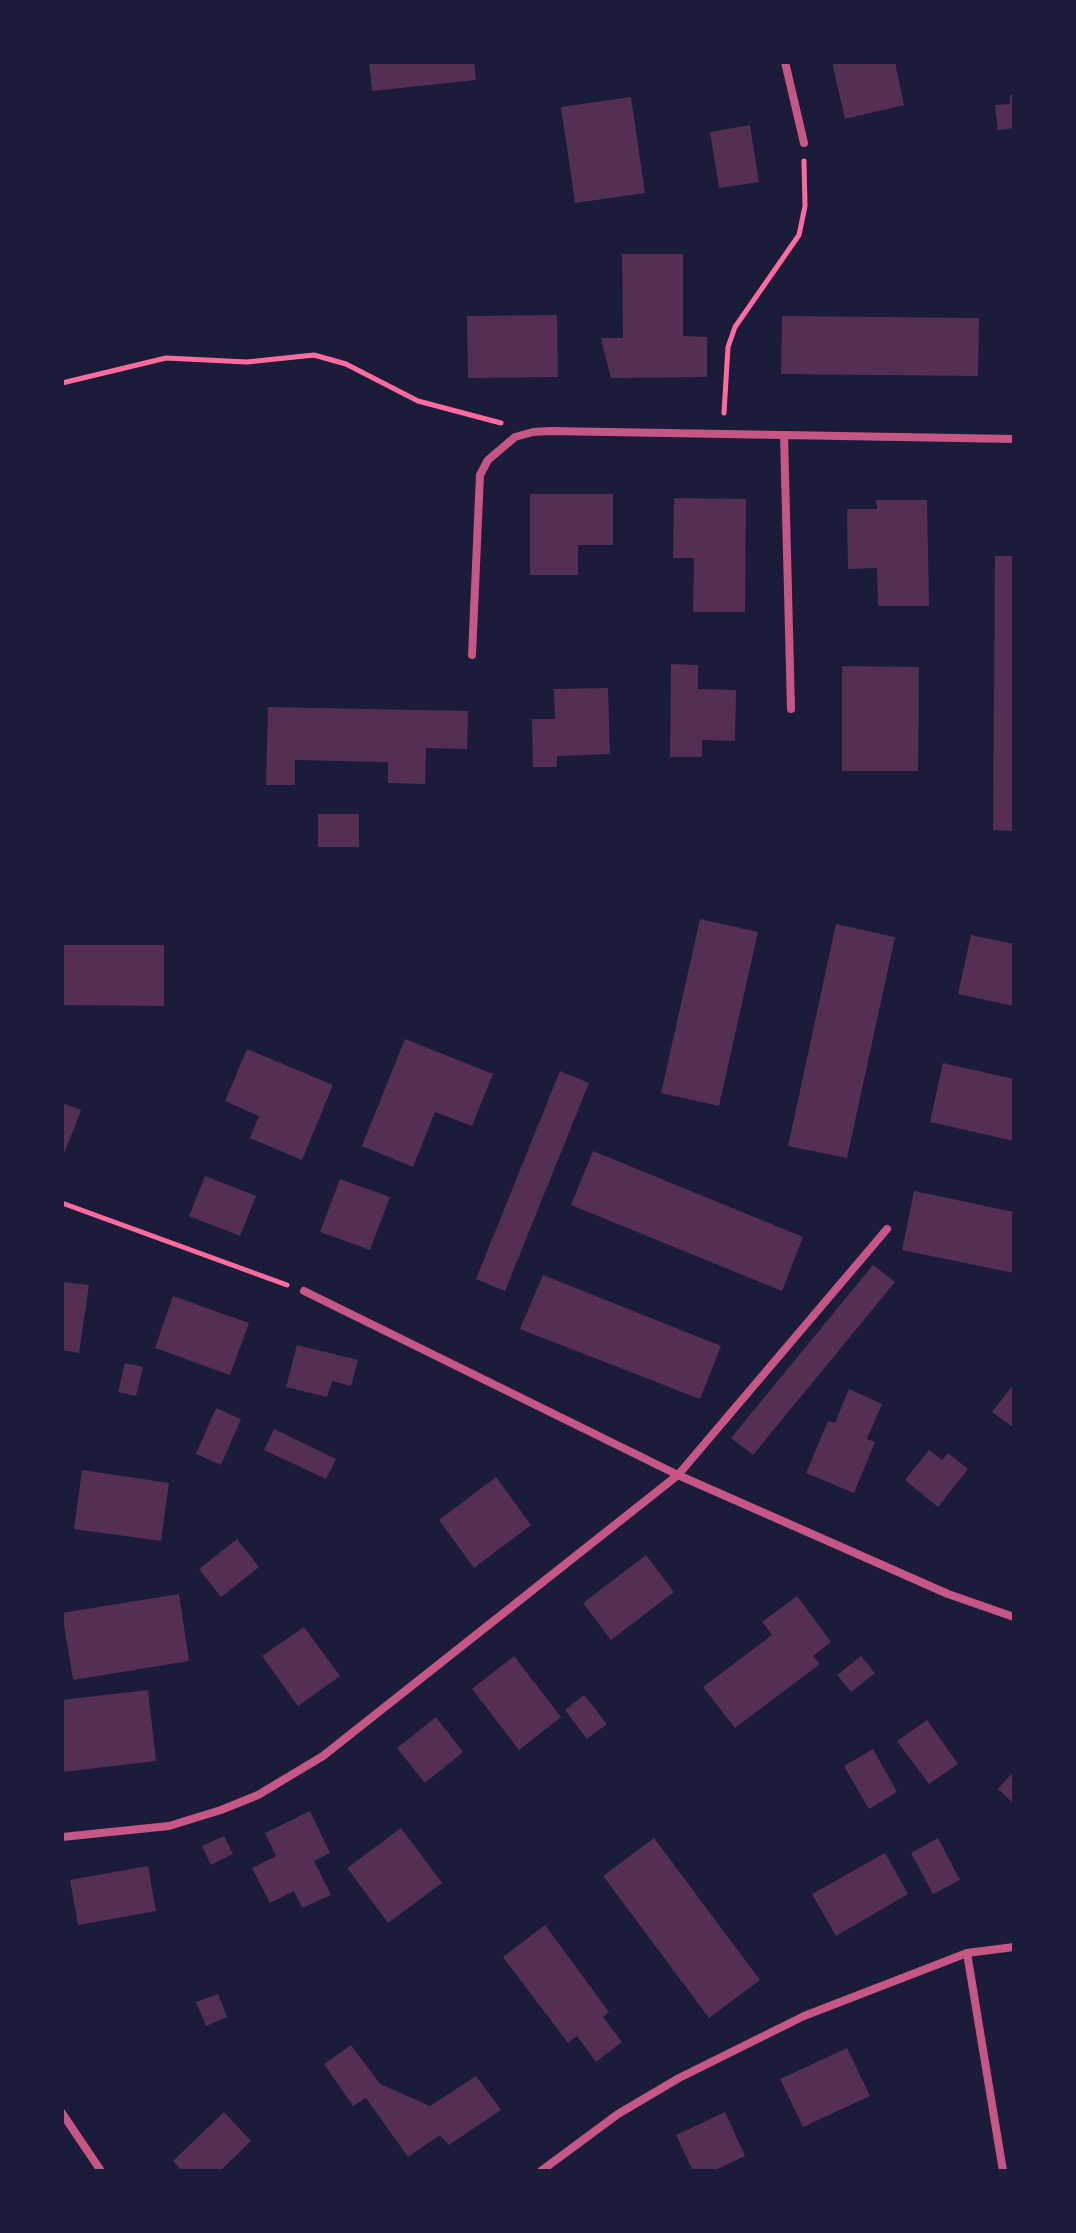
<!DOCTYPE html>
<style>
body{margin:0}
#map{position:relative;width:1076px;height:2233px;overflow:hidden;background:#1b1b3a;font-family:"Asap Condensed",sans-serif}
canvas{display:block}
.frame{position:absolute;inset:0;border:64px solid #1b1b3a;pointer-events:none}
</style>
<div id="map">
<canvas width="1076" height="2233"></canvas>
<div class="frame"></div>
</div>
<script>
const ctx = document.querySelector('canvas').getContext('2d');
ctx.lineJoin = 'round';
function fillPath(path, color) { ctx.fillStyle = color; ctx.fill(path, 'evenodd'); }
const shape = rows => new Path2D(rows.map(r => 'M' + r).join(''));
function trace(path, color, width, dash) { ctx.strokeStyle = color; ctx.lineWidth = width; ctx.lineCap = dash ? 'butt' : 'round'; ctx.setLineDash(dash || []); ctx.stroke(path); }
fillPath(shape([
 [369,62,474,62,476,80,372,91],
 [832,62,895,62,904,105,845,119],
 [1010,95,1014,95,1014,128,998,130,995,105,1010,104],
 [631,97,645,193,575,203,561,107],
 [750,125,759,182,719,188,710,132],
 [622,254,683,254,683,336,707,337,707,377,611,378,601,338,623,338],
 [557,315,558,377,468,378,467,316],
 [782,316,979,318,978,376,781,374],
 [530,494,613,494,613,545,578,545,578,575,530,575],
 [674,498,746,499,745,612,693,612,694,558,673,558],
 [876,500,927,500,929,606,878,606,877,568,848,569,847,509,877,509],
 [995,556,1014,556,1014,831,993,830],
 [671,664,698,665,698,689,736,690,735,741,702,740,702,757,670,757],
 [842,666,919,667,918,771,842,771],
 [608,688,610,754,557,756,557,767,533,767,532,719,555,719,554,689],
 [268,707,468,711,467,749,426,748,425,784,388,783,388,762,295,760,295,785,266,785],
 [318,814,359,814,359,847,318,847],
 [700,919,758,932,719,1106,661,1093],
 [836,924,895,937,847,1158,788,1146],
 [971,935,1014,944,1014,1006,958,994],
 [62,945,164,945,164,1006,62,1005],
 [405,1039,493,1074,472,1126,435,1112,413,1167,362,1146],
 [247,1049,333,1085,302,1160,250,1138,259,1116,225,1101],
 [943,1063,1014,1079,1014,1141,930,1122],
 [560,1071,589,1083,505,1291,476,1279],
 [62,1103,81,1110,62,1159],
 [593,1151,803,1237,782,1291,571,1205],
 [205,1176,256,1196,240,1236,189,1216],
 [340,1179,390,1197,370,1250,320,1232],
 [914,1191,1014,1212,1014,1273,902,1250],
 [873,1265,895,1282,753,1455,731,1438],
 [543,1275,721,1346,700,1399,520,1329],
 [62,1282,89,1285,79,1353,62,1350],
 [173,1296,249,1323,230,1375,155,1348],
 [297,1345,358,1360,351,1386,332,1381,327,1397,286,1387],
 [125,1363,143,1367,136,1396,118,1392],
 [1014,1384,1014,1428,992,1412],
 [849,1389,882,1404,867,1439,875,1442,854,1493,806,1473,828,1421,835,1423],
 [216,1408,241,1419,221,1465,196,1454],
 [274,1429,336,1459,326,1479,264,1450],
 [929,1450,942,1460,948,1453,968,1469,938,1507,905,1480],
 [82,1470,169,1483,161,1541,74,1529],
 [496,1477,531,1525,474,1568,439,1520],
 [237,1539,259,1567,221,1597,199,1569],
 [646,1555,674,1592,611,1640,583,1603],
 [179,1594,189,1661,73,1680,62,1613],
 [797,1596,831,1642,813,1656,820,1664,735,1728,703,1687,772,1635,762,1622],
 [304,1627,340,1676,298,1706,262,1656],
 [514,1656,561,1717,519,1750,472,1689],
 [861,1656,875,1673,851,1692,837,1675],
 [148,1690,156,1761,62,1772,62,1700],
 [584,1695,607,1724,587,1739,565,1710],
 [436,1717,463,1752,425,1783,397,1748],
 [927,1720,958,1764,929,1784,897,1741],
 [873,1749,897,1792,869,1809,844,1766],
 [1014,1771,1014,1804,998,1789],
 [310,1811,330,1853,314,1861,331,1895,302,1908,294,1891,270,1903,252,1868,276,1856,265,1833],
 [401,1828,442,1883,388,1923,347,1868],
 [224,1836,233,1854,211,1865,202,1846],
 [654,1838,760,1980,709,2018,603,1876],
 [938,1838,960,1880,933,1894,911,1853],
 [885,1853,908,1894,836,1936,812,1894],
 [148,1866,156,1911,78,1925,70,1880],
 [545,1925,609,2012,603,2017,622,2042,596,2062,577,2036,568,2043,503,1957],
 [218,1994,227,2017,206,2026,196,2002],
 [351,2045,380,2084,430,2106,476,2076,501,2110,449,2145,440,2135,408,2157,366,2098,353,2106,324,2064],
 [847,2048,870,2096,803,2127,780,2079],
 [224,2112,251,2141,220,2171,182,2171,173,2161],
 [725,2112,745,2156,713,2171,693,2171,676,2135]
]), '#542f53');
trace(shape([
 [62,383,166,358,247,362,314,355,346,364,418,401,501,423],
 [724,413,728,347,735,327,799,235,805,206,804,161],
 [62,1203,287,1285]
]), '#ff6b9d', 5);
trace(shape([
 [785,62,804,143],
 [784,435,791,709],
 [472,655,480,475,488,460,515,437,533,432,551,431,1014,439],
 [304,1291,678,1475,948,1594,1014,1617],
 [62,1837,169,1826,221,1810,258,1795,323,1756,678,1475,887,1229],
 [967,1953,1003,2171],
 [62,2113,101,2171],
 [541,2171,618,2114,679,2078,804,2016,967,1953,1014,1947]
]), '#c65784', 8);
</script>
